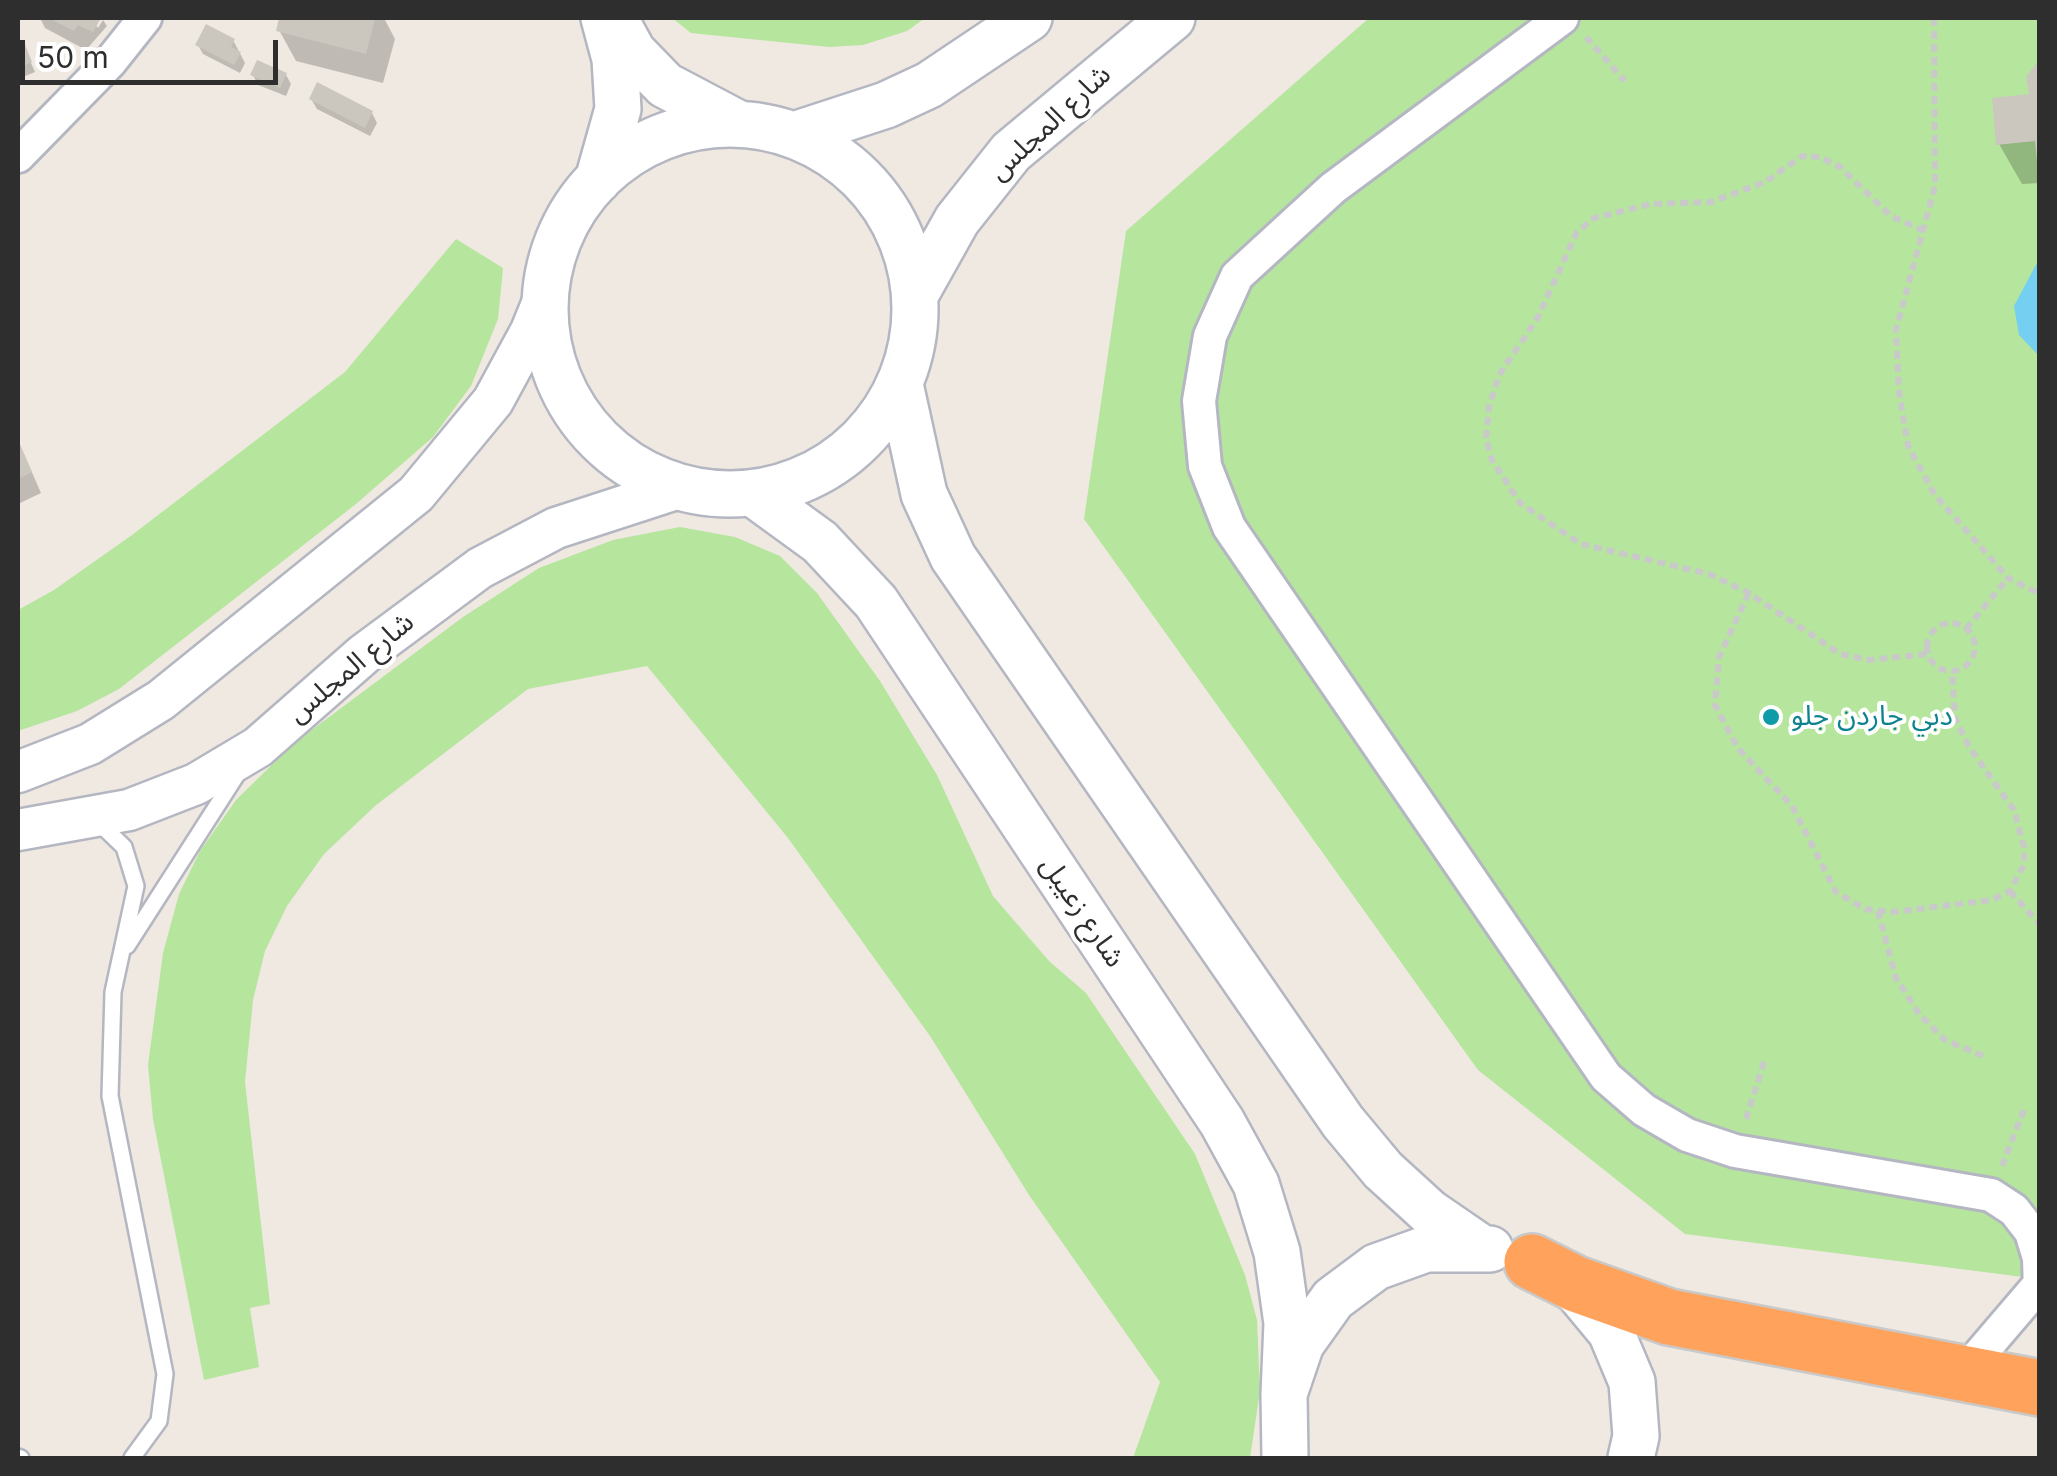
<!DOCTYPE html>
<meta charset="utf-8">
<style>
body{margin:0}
#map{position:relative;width:2057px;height:1476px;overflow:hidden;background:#efe9e1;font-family:Inter,sans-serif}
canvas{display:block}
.frame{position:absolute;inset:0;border:20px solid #2e2e2e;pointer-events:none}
.scale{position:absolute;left:20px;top:40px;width:258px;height:45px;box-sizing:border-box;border:5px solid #2e2e2e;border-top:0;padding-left:12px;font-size:30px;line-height:35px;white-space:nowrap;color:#2e2e2e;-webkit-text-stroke:8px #fff;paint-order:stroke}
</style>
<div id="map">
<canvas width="2057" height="1476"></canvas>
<div class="frame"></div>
<div class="scale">50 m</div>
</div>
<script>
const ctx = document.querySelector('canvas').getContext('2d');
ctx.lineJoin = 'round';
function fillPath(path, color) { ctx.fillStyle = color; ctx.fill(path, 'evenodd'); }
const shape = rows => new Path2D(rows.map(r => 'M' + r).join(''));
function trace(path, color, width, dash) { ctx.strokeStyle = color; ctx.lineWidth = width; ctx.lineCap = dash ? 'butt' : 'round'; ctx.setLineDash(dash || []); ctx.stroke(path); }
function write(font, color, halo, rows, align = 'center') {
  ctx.font = font + ' Inter,"Noto Sans Arabic",sans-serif'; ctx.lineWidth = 8; ctx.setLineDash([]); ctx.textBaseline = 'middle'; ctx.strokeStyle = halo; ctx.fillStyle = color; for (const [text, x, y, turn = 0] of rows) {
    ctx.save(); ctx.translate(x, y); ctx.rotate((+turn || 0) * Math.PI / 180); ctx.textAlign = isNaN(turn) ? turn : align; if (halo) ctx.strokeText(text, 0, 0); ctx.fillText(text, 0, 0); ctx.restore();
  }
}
fillPath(shape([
 [672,18,925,18,907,31,863,45,829,47,691,33],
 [1369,18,2039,18,2039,1279,1685,1234,1478,1070,1084,519,1126,231],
 [456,239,503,268,498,319,471,386,433,437,356,504,119,689,77,711,18,731,18,610,54,590,132,535,345,372],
 [680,527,735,537,780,556,817,593,880,681,937,775,993,896,1049,961,1086,993,1195,1154,1245,1275,1257,1320,1260,1391,1250,1458,1133,1458,1160,1382,1029,1195,930,1036,788,838,647,666,528,689,375,806,324,854,287,906,265,951,253,1000,245,1082,270,1304,250,1308,259,1367,204,1380,153,1119,148,1065,163,953,179,894,200,851,236,800,293,744,463,617,539,568,613,540]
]), '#b6e59e');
fillPath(shape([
 [2039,259,2039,356,2019,335,2014,306]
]), '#75cff0');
fillPath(shape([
 [40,18,102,18,95,24,98,28,103,20,107,26,86,50,45,28],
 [384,18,395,39,383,83,296,61,279,30,281,18],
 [233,40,245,63,240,73,203,54,198,45],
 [23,45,35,72,18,79,18,47],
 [2040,63,2040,183,2022,184,1999,144,2031,96],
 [253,75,286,75,291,84,286,96,258,85],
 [311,99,372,113,377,123,370,136,317,109],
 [18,440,41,493,18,504]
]), '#0003');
fillPath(shape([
 [49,18,101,18,93,32,78,25,74,31],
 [279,18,375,18,366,54,276,31],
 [206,24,235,39,231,47,241,52,234,65,195,45],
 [24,42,32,62,18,68,18,45],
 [2040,59,2040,162,2037,162,2035,141,1996,145,1992,98,2029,94,2026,77],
 [257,60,287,73,280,88,250,75],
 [317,82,373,111,365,128,309,99],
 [18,441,32,472,18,479]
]), '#cbc7bf');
const service = shape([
 [97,821,124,847,136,886,113,992,110,1096,165,1374,159,1421,132,1458],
 [127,946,236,776],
 [18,1457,21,1458]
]);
const minor = shape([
 [1562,18,1333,188,1237,276,1210,336,1199,401,1205,466,1229,527,1606,1077,1644,1110,1687,1135,1735,1151,1991,1195,2014,1210,2031,1232,2039,1258,2040,1292],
 [18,156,110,62,145,18],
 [1962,1375,2038,1286]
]);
const tertiary = shape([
 [18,772,90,744,161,700,416,494,493,401,531,331,546,294],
 [18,830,129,810,196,784,258,747,364,654,480,568,556,528,679,488]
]);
const secondary = shape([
 [616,21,633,52,665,85,737,123],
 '545 309a185 185 0 1 1 370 0a185 185 0 1 1-370 0Z',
 [794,135,886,105,929,85,1029,18],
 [598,180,618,109,615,59,604,18],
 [915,295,957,220,1011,152,1172,18],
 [900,384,924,494,953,557,1343,1122,1383,1170,1429,1212,1480,1247],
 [754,494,820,542,876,602,1222,1122,1256,1184,1277,1252,1287,1323,1284,1394],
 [1562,1281,1577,1291,1611,1332,1632,1382,1636,1436,1631,1458],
 [1285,1458,1284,1394,1301,1344,1333,1299,1376,1267,1426,1249,1490,1249]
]);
const motorway = shape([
 [1532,1262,1576,1284,1669,1317,2040,1388]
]);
trace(service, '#b4b7c1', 20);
trace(minor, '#b4b7c1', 38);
trace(tertiary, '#b4b7c1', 45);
trace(secondary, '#b4b7c1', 50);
trace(motorway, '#c9c9c9', 60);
trace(shape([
 [1934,18,1935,186,1896,330,1899,392,1908,446,1935,495,2008,578,2040,594],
 [1586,37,1625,81],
 [1924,231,1891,216,1840,167,1820,157,1802,156,1765,182,1711,202,1651,204,1594,218,1577,232,1537,319,1499,375,1489,407,1486,439,1492,460,1520,503,1581,544,1709,574,1749,593,1840,654,1870,660,1927,654],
 [1749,593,1719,657,1715,705,1737,747,1792,806,1836,892,1865,909,1893,912,1992,900,2010,891,2024,865,2024,847,2014,810,1969,747,1955,718,1952,672],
 '1927 647a24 24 0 1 1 48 0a24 24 0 1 1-48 0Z',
 [1966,629,2008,578],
 [2010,891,2040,925],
 [1878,911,1896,978,1919,1014,1945,1040,1983,1056],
 [1746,1119,1765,1059],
 [2002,1166,2025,1107]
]), '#c9c9c9', 6, [8, 5]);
trace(service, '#fff', 15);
trace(minor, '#fff', 32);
trace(tertiary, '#fff', 40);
trace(secondary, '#fff', 45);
trace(motorway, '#ffa35c', 55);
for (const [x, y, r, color] of [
 [1771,717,10,"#0f9aa8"]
]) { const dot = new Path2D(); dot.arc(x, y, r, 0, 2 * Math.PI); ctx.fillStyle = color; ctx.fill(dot); trace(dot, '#fff', 4); }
write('28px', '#2e2e2e', '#fff', [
 ["شارع المجلس",1050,123,-43],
 ["شارع المجلس",351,668,-40],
 ["شارع زعيبل",1082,912,56]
]);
write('28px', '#0d838f', '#fff', [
 ["دبي جاردن جلو",1791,717]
], 'left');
</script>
